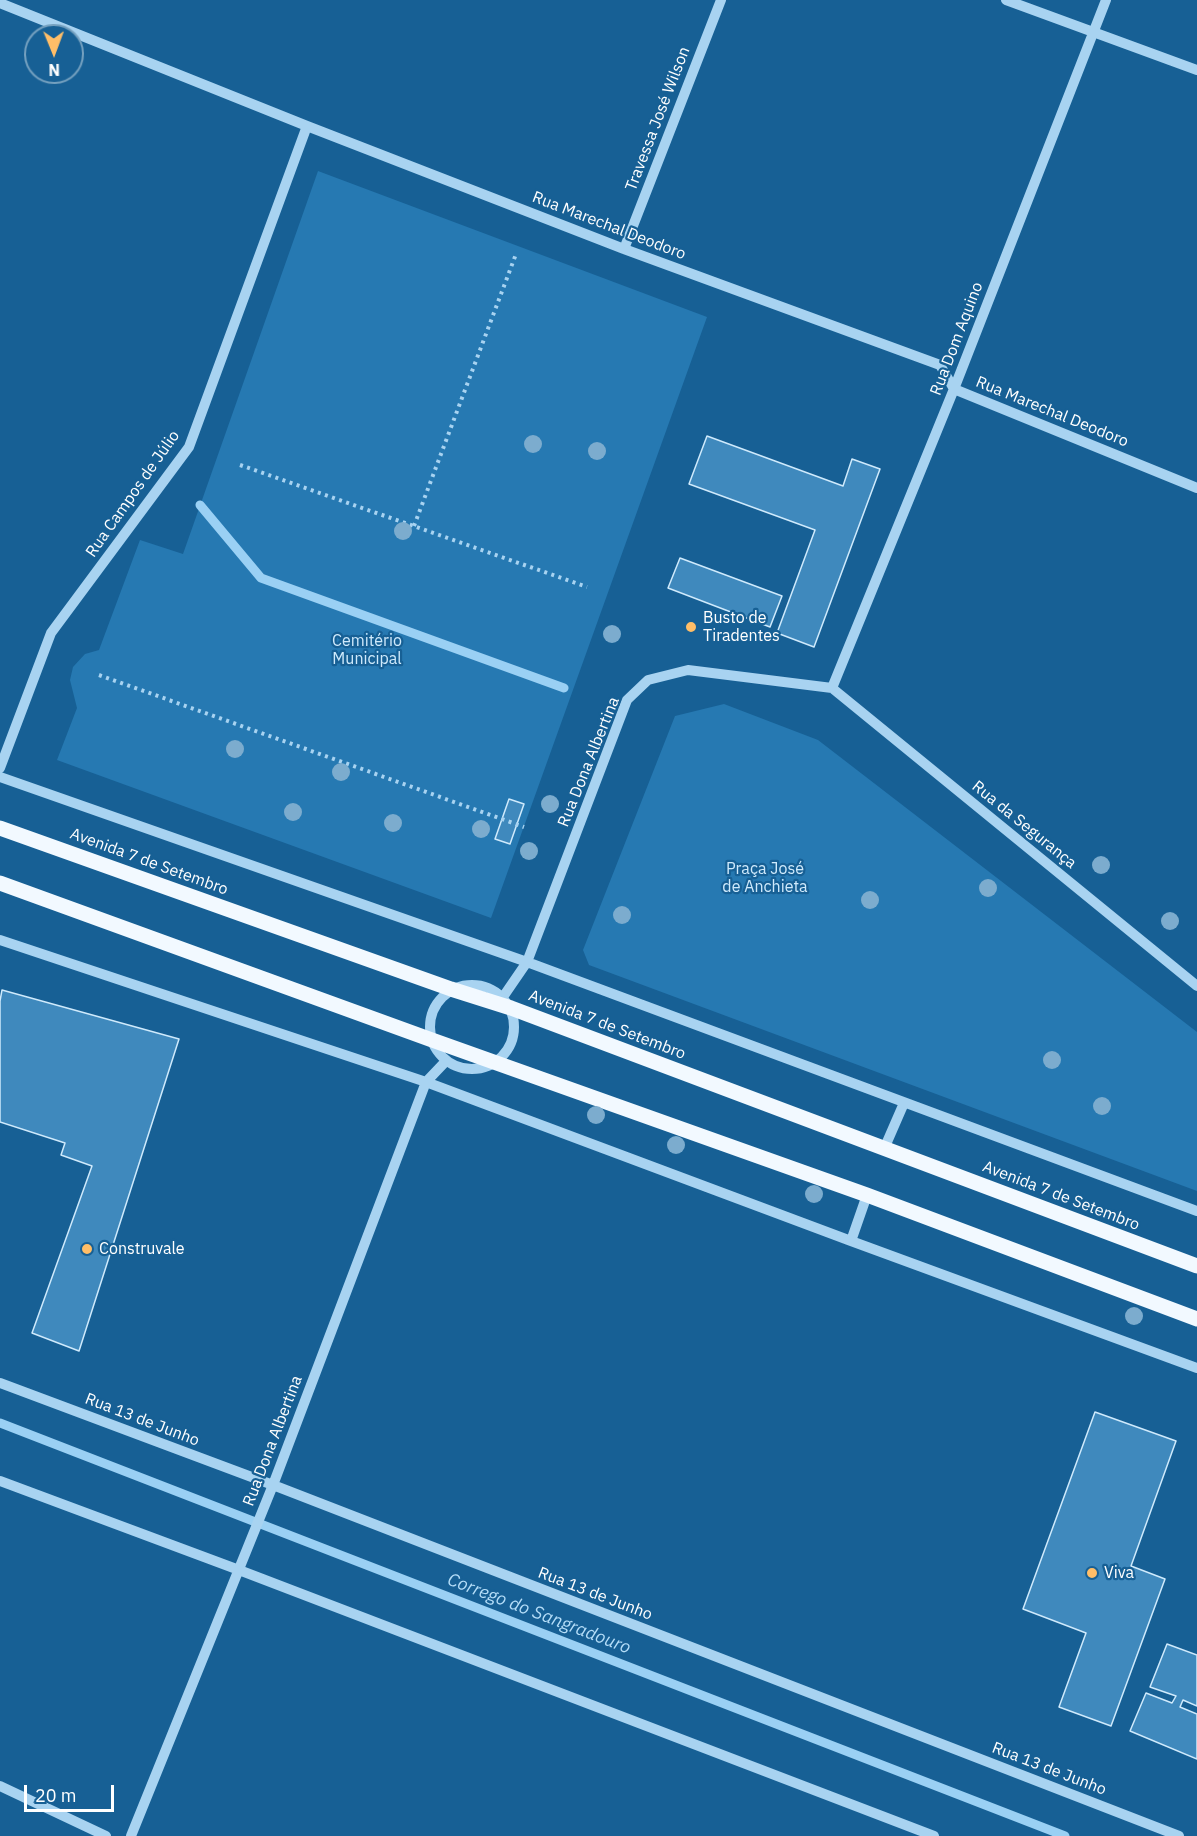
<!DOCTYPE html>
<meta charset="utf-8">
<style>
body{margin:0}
#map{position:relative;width:1197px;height:1836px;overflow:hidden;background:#176095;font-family:"IBM Plex Sans",sans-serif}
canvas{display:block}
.north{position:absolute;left:24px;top:24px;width:60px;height:60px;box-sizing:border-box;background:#176095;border:2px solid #74a0bf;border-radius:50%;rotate:179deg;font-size:16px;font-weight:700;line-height:24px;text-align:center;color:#fff}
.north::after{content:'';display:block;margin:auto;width:21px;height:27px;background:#ffbe68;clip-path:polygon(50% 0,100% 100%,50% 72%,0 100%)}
.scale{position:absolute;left:24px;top:1785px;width:90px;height:27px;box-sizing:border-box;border:3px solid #fff;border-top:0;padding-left:8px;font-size:18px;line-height:21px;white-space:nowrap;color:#fff;-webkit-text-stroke:4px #176095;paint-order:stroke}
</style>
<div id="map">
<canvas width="1197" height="1836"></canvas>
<div class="north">N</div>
<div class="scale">20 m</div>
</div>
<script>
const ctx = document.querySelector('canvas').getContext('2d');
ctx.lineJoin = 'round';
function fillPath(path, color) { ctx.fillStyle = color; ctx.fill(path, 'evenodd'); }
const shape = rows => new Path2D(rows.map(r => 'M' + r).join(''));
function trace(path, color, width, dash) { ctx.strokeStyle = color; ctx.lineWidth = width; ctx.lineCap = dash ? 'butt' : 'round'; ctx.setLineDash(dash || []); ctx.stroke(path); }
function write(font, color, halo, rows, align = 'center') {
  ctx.font = font + ' "IBM Plex Sans",sans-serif'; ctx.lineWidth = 4.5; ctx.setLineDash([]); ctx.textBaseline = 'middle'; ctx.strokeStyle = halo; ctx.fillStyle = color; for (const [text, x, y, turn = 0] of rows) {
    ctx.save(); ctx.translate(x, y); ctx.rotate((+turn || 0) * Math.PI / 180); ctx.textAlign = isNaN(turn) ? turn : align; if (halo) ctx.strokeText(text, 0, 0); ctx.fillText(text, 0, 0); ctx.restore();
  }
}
fillPath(shape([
 [318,171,707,317,491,918,57,760,77,708,70,680,73,667,85,654,99,650,140,540,183,554],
 [724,704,818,740,1197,1032,1197,1191,589,965,583,950,675,716]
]), '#2679b2');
trace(shape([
 [200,505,261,578,564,688],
 [0,1423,1065,1836]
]), '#9ad0f4', 9);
const building = shape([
 [707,436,843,486,852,459,880,469,814,647,777,633,815,530,689,484,707,436],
 [680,558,782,596,770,627,668,588,680,558],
 [509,799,524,804,510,844,495,839,509,799],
 [2,990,179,1039,79,1351,32,1333,92,1166,61,1155,65,1143,0,1122,0,1001,2,990],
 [1095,1412,1176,1441,1131,1566,1165,1579,1111,1726,1059,1707,1086,1633,1023,1609,1095,1412],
 [1167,1644,1197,1655,1197,1706,1183,1700,1180,1707,1197,1714,1197,1759,1130,1731,1146,1693,1172,1703,1176,1696,1150,1687,1167,1644]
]);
fillPath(building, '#3f89bd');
trace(building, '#cfeafc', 1.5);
trace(shape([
 [240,465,587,587],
 [414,526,516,254],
 [99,675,524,827]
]), '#a8d3f1', 4, [3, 4.5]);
trace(shape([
 [1006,0,1197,70],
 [0,3,307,126,624,249,940,365,954,389,1197,488],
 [624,249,721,0],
 [832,688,954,389,1106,0],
 [832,688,1197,986],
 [0,768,51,633,189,447,307,126],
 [0,777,527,962,1197,1211],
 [0,940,426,1082,851,1241,1197,1368],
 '430 1027a42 42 0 1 1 84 0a42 42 0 1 1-84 0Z',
 [503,997,527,962,627,700,648,680,688,670,832,688],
 [884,1149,904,1103],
 [851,1241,867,1195],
 [0,1383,273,1485,1179,1836],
 [0,1481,239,1570,934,1836],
 [0,1786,106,1836],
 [131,1836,273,1485,426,1082,446,1061]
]), '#a8d3f1', 10);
trace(shape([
 [0,828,451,989,511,1008,1197,1266],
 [0,883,432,1040,867,1195,1197,1319]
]), '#f2f9ff', 15);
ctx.fillStyle = '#7cacce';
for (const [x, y] of [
 [533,444],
 [597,451],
 [403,531],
 [612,634],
 [235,749],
 [341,772],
 [550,804],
 [293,812],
 [393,823],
 [481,829],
 [529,851],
 [1101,865],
 [988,888],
 [870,900],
 [622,915],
 [1170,921],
 [1052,1060],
 [1102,1106],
 [596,1115],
 [676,1145],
 [814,1194],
 [1134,1316]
]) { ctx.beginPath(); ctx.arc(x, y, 9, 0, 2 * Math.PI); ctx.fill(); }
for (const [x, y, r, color] of [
 [691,627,6,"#ffbe68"],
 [87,1249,6,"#ffbe68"],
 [1092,1573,6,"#ffbe68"]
]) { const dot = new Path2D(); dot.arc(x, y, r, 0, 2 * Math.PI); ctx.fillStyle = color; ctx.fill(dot); trace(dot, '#176095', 2); }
write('16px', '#fff', '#176095', [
 ["Travessa José Wilson",658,119,-69],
 ["Rua Marechal Deodoro",609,226,21],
 ["Rua Dom Aquino",957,339,-69],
 ["Rua Marechal Deodoro",1052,412,22],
 ["Rua Campos de Júlio",133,494,-55],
 ["Rua Dona Albertina",589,762,-68],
 ["Rua da Segurança",1024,825,39],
 ["Avenida 7 de Setembro",149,862,20],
 ["Avenida 7 de Setembro",607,1025,21],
 ["Avenida 7 de Setembro",1061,1196,21],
 ["Rua 13 de Junho",142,1420,21],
 ["Rua Dona Albertina",273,1441,-69],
 ["Rua 13 de Junho",595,1594,21],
 ["Rua 13 de Junho",1049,1769,21]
]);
write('16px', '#fff', '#176095', [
 ["Busto de",703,618],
 ["Tiradentes",703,636],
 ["Construvale",99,1249],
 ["Viva",1104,1573]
], 'left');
write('16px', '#cfeafc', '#176095', [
 ["Cemitério",367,641],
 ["Municipal",367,659],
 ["Praça José",765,869],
 ["de Anchieta",765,887]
]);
write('italic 18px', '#b4ddf8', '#176095', [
 ["Corrego do Sangradouro",539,1614,21]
]);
</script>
